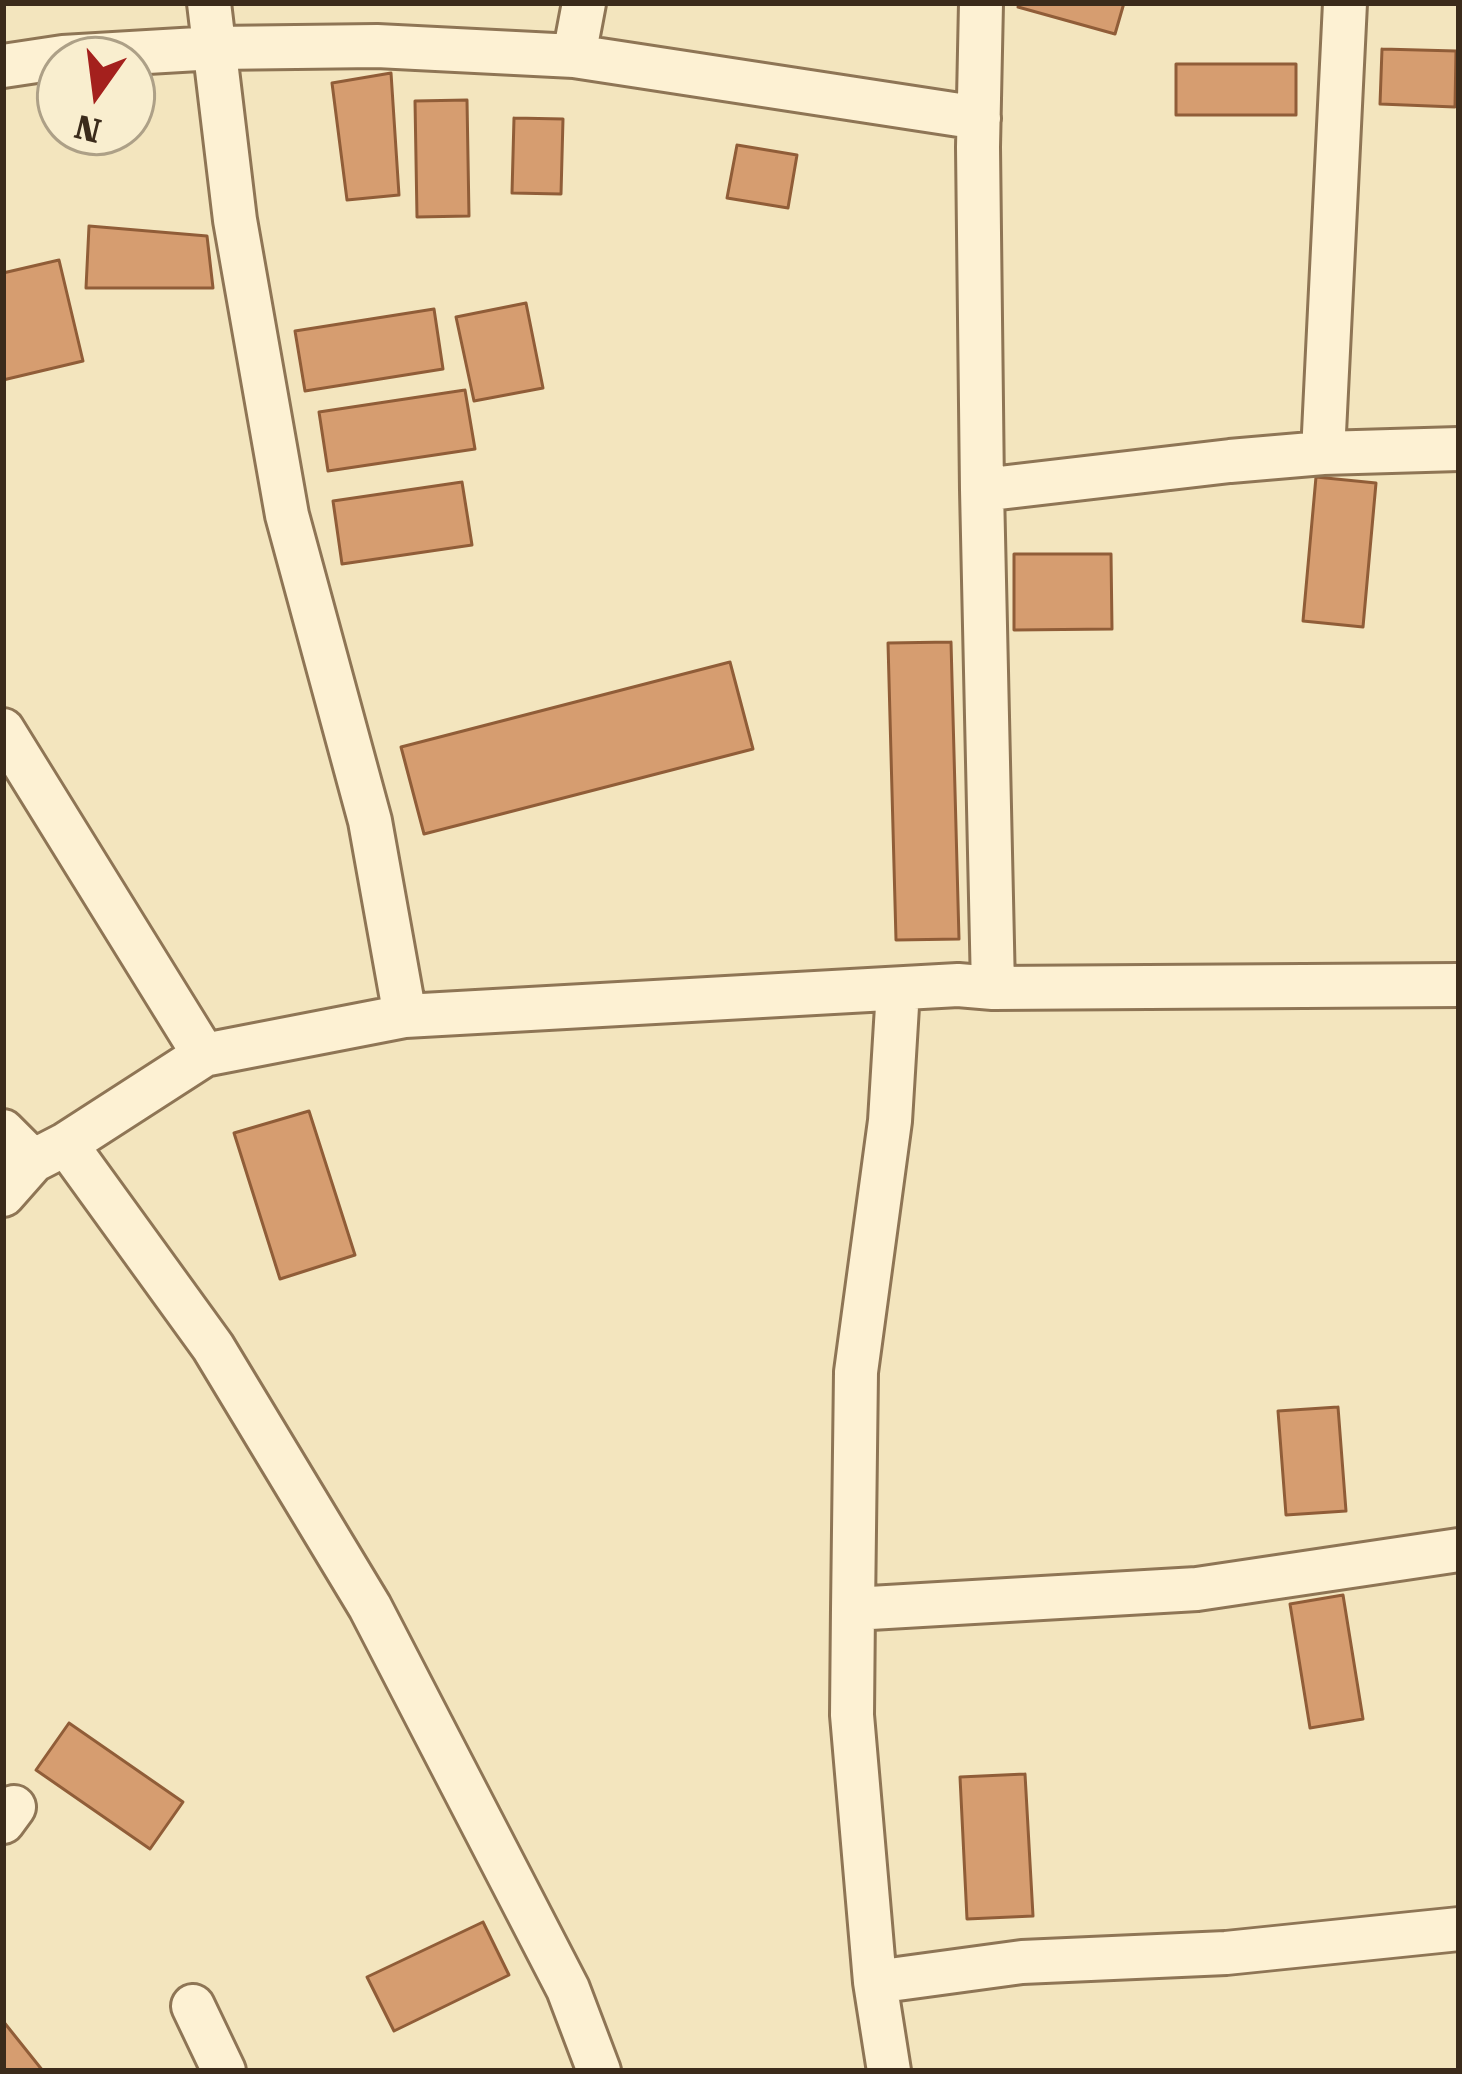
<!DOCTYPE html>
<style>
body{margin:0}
#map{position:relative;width:1462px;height:2074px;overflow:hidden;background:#f3e5be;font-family:"Roboto Serif",serif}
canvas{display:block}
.frame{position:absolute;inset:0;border:6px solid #3b2b1b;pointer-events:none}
.north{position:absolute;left:36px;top:36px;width:120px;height:120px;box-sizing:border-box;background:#f9eecf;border:3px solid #ada087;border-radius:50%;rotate:194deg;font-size:33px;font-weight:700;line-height:48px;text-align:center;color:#3b2b1b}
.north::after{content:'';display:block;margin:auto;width:42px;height:54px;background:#a4201d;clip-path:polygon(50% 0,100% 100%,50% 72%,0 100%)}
</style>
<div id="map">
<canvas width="1462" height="2074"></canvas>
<div class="frame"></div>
<div class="north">N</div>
</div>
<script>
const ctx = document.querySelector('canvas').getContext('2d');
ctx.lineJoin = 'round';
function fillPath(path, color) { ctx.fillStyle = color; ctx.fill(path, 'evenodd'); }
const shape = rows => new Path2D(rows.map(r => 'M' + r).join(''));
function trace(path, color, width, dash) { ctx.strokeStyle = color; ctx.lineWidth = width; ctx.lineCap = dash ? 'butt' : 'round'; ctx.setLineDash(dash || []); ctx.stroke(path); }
const building = shape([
 [1019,3,1124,3,1115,34,1018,7,1019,3],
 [1382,49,1456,51,1455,107,1380,104,1382,49],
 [1176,64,1296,64,1296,115,1176,115,1176,64],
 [391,73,399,195,347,200,332,83,391,73],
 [467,100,469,216,417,217,415,101,467,100],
 [514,118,563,119,561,194,512,193,514,118],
 [737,145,797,155,788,208,727,198,737,145],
 [89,226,207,236,213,288,86,288,89,226],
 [59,260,83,361,3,380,3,273,59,260],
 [526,303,543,388,474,401,456,317,526,303],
 [434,309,443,369,305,391,295,331,434,309],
 [465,390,475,449,328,471,319,412,465,390],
 [1316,477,1376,483,1363,627,1303,621,1316,477],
 [462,482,472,545,342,564,333,501,462,482],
 [1014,554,1111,554,1112,629,1014,630,1014,554],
 [951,642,959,939,896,940,888,643,951,642],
 [730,662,753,749,424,834,401,747,730,662],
 [309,1111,355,1255,280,1279,234,1133,309,1111],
 [1338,1407,1346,1511,1286,1515,1278,1411,1338,1407],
 [1343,1595,1363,1719,1310,1728,1290,1604,1343,1595],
 [69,1723,183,1802,150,1849,36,1770,69,1723],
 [1025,1774,1033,1916,967,1919,960,1777,1025,1774],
 [483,1922,509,1975,394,2031,367,1977,483,1922],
 [3,2021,43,2071,3,2071,3,2021]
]);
fillPath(building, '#d69d70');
trace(building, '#905d38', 3);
const minor = shape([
 [209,3,235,220,287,515,370,821,405,1016],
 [981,3,978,147,982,490,993,988],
 [574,56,584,3],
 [3,66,63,57,215,48,377,46,574,56,979,118],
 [1323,453,1345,3],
 [982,490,1230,461,1323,453,1459,449],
 [3,730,204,1055],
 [3,1131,33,1161],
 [66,1144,213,1347,370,1607,568,1989,599,2071],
 [3,1195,33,1161,66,1144,204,1055,405,1016,958,985,993,988,1459,985],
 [853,1609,1197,1589,1459,1550],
 [3,1822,14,1807],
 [875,1982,1022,1962,1226,1953,1459,1929],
 [193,2006,224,2071],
 [889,2071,875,1982,852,1715,853,1609,856,1372,890,1121,898,990]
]);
trace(minor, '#8e7555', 48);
trace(minor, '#fdf1d3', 42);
</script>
